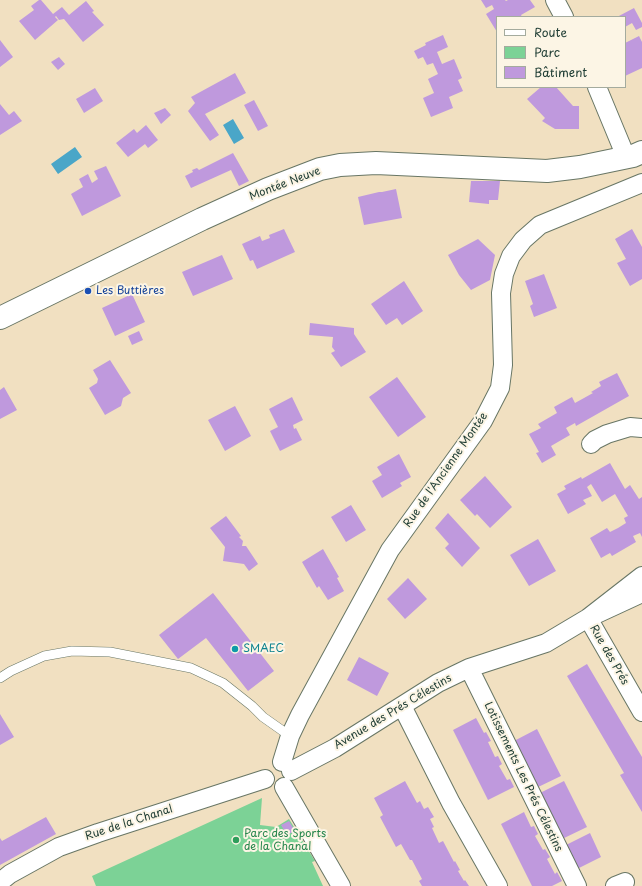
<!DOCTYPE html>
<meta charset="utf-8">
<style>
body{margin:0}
#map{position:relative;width:642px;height:886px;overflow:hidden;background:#f1e0c1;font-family:"Playpen Sans",sans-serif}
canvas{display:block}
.legend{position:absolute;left:496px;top:16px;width:130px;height:72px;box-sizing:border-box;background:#fcf5e5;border:1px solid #a4ab9e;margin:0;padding:5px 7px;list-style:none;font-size:12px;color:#1f3d34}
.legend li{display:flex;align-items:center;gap:8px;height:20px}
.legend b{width:20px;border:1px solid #a4ab9e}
</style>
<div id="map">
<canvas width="642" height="886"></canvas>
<ul class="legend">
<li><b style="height:5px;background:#fff"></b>Route</li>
<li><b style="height:11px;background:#7cd296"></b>Parc</li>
<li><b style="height:11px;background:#bf99dd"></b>Bâtiment</li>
</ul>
</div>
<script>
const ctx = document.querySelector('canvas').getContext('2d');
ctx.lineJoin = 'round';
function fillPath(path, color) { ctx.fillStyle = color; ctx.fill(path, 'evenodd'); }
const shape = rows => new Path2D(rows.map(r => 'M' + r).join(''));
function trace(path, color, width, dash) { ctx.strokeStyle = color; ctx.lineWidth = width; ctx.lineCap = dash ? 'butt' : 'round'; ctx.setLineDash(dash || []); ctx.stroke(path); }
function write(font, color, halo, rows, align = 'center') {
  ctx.font = font + ' "Playpen Sans",sans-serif'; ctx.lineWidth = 4; ctx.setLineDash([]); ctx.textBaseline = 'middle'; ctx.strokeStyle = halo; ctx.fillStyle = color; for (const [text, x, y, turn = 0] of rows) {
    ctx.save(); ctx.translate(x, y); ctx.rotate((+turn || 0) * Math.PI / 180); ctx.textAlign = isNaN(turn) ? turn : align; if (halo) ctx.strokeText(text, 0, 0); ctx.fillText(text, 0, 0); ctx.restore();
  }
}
fillPath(shape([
 [262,798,260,825,276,827,289,819,315,861,312,862,323,886,96,886,92,876]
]), '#7cd296');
fillPath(shape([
 [233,119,244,138,234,144,223,125],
 [75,147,82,157,58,174,51,164]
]), '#4aa6c8');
fillPath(shape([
 [39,0,41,0,53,14,62,7,69,15,86,1,94,11,92,12,104,25,83,42,64,19,59,20,56,16,55,17,58,20,35,40,19,21,34,10,31,6],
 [481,0,505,0,506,1,508,0,530,0,535,7,521,15,522,17,497,17,497,32,486,14,494,9,492,5,486,8],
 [634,8,642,23,642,27,636,30,632,23,625,27,625,17,617,17],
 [443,35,448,47,437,52,442,64,454,59,462,78,458,80,463,91,449,97,453,108,431,117,423,98,434,93,428,79,438,74,433,63,427,65,423,57,418,59,414,51,426,45,425,43],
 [639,36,642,42,642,68,625,76,625,43],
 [0,40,13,57,0,67],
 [59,57,65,64,58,70,51,62],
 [235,73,246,93,205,114,219,135,210,141,188,111,195,103,191,97],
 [541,87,556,87,573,106,579,106,579,129,555,129,542,121,545,118,527,99],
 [95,88,103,101,84,113,76,99],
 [254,100,268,126,258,131,244,105],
 [0,104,9,115,14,111,22,121,0,135],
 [165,108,171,115,161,124,154,113],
 [146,125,158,140,148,148,145,144,128,157,116,143,134,129,137,133],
 [233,153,249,181,239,186,231,170,191,188,185,176,193,172,192,170,197,168,199,170],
 [106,166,121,196,82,216,71,194,83,187,79,179,88,174,92,183,98,179,94,171],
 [471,181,500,181,498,200,489,200,489,204,469,202],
 [396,189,402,218,364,225,358,197,379,192,382,192],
 [284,229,295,252,257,269,253,260,250,261,242,244,260,236,262,241,270,238,269,235],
 [632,229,642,247,642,279,630,286,617,263,626,259,615,239],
 [478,239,495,255,490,280,471,290,459,275,448,255],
 [222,255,233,279,193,296,182,272],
 [544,274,557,308,534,317,530,306,533,304,525,281],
 [404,281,423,311,402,325,397,318,386,325,371,304],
 [132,294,145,322,115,336,102,308],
 [310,323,354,328,354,334,366,352,341,367,331,353,335,351,332,347,333,337,309,335],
 [139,331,143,340,132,345,128,336],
 [110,360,131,393,123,398,121,406,105,415,89,388,97,383,98,379,93,370],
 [617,373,629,396,576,426,575,423,566,428,570,435,551,446,556,455,542,463,536,453,539,452,529,434,541,428,538,424,557,413,554,407,572,397,575,403,593,393,591,392,601,386,599,382],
 [397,377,426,417,398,437,369,397],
 [4,387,17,410,0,419,0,390],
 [292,397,303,420,293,425,294,429,296,428,302,440,280,451,270,431,278,427,269,409],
 [235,406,251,436,225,451,208,420],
 [399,454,411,477,400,483,402,486,382,498,372,481,382,475,377,467],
 [610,463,625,489,630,485,639,499,642,497,642,537,640,533,633,536,636,542,612,556,610,553,601,558,590,538,607,528,610,532,618,528,626,523,624,518,628,516,615,494,602,502,591,484,587,487,592,496,583,500,586,504,568,514,557,494,566,489,564,486,581,477,582,479],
 [485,476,512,507,490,528,477,514,475,516,460,500],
 [351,505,366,530,346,542,331,517],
 [448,513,480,548,462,567,445,548,449,544,435,528],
 [226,516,241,536,239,537,243,541,242,546,246,546,258,564,249,571,244,564,223,561,225,547,210,528],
 [538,539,556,571,529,586,510,555],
 [323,549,339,577,337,578,344,591,328,600,319,586,317,588,302,562],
 [408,578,427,599,405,619,387,599],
 [213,593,274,671,248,691,206,638,178,659,159,635],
 [359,657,389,673,377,696,347,680],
 [587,664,642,757,642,812,620,775,624,773,567,676],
 [0,714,14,737,0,745],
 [476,718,484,733,486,732,491,741,488,742,495,757,498,756,502,764,499,766,507,780,510,779,514,787,488,800,453,730],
 [537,729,561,776,534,789,514,741],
 [405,781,417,803,420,801,424,809,428,807,434,817,430,819,434,827,432,828,439,843,443,841,454,862,455,861,460,870,458,871,464,881,465,880,469,886,422,886,419,881,422,879,412,860,410,860,401,844,396,847,380,817,383,815,374,798],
 [564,781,587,827,560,840,540,793],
 [524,812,531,827,534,826,538,834,535,836,543,850,545,849,550,857,547,859,555,874,557,872,562,881,552,886,532,886,501,824],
 [46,817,56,834,0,865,0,838,2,841],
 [289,821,295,831,287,835,281,825],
 [590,833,601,857,575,870,566,845]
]), '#bf99dd');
const service = shape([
 [0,678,11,671,44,656,72,651,110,652,191,668,223,683,252,706,263,717,290,736]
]);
const minor = shape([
 [555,0,564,17],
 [597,87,626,157],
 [591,444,595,440,607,434,630,427,642,428],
 [642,593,588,618,642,712],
 [469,668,577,886],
 [402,706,451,803,498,886],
 [282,762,290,736,300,715,390,550,483,421,500,388,503,365,501,293,504,274,511,256,523,240,540,225,642,183],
 [291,771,335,748,438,683,469,668,546,643,588,618,642,576],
 [284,787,341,886],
 [0,882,10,874,59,847,98,833,265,779],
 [615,886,625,882]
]);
const tertiary = shape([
 [0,318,202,219,268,189,320,169,340,165,376,163,547,171,580,167,633,156,642,152]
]);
trace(service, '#687665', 10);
trace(minor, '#687665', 20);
trace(tertiary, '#687665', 24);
trace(service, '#fff', 9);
trace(minor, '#fff', 18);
trace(tertiary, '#fff', 22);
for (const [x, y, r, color] of [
 [88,291,4,"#1a4fb4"],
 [235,649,4,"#0f9aa8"],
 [236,840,4,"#2e9e5b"]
]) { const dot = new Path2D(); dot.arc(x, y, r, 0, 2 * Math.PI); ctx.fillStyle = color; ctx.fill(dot); trace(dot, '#fcf5e5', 1.5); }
write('11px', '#1f3d34', '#fcf5e5', [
 ["Montée Neuve",285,184,-21],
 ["Rue de l'Ancienne Montée",446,470,-55],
 ["Rue des Prés",609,655,60],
 ["Avenue des Prés Célestins",393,712,-31],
 ["Lotissements Les Prés Célestins",523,777,64],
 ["Rue de la Chanal",129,823,-18]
]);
write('11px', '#164399', '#fcf5e5', [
 ["Les Buttières",96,291]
], 'left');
write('11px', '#0d838f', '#fcf5e5', [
 ["SMAEC",243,649]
], 'left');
write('11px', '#27864d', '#fcf5e5', [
 ["Parc des Sports",244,834],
 ["de la Chanal",244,847]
], 'left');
</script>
